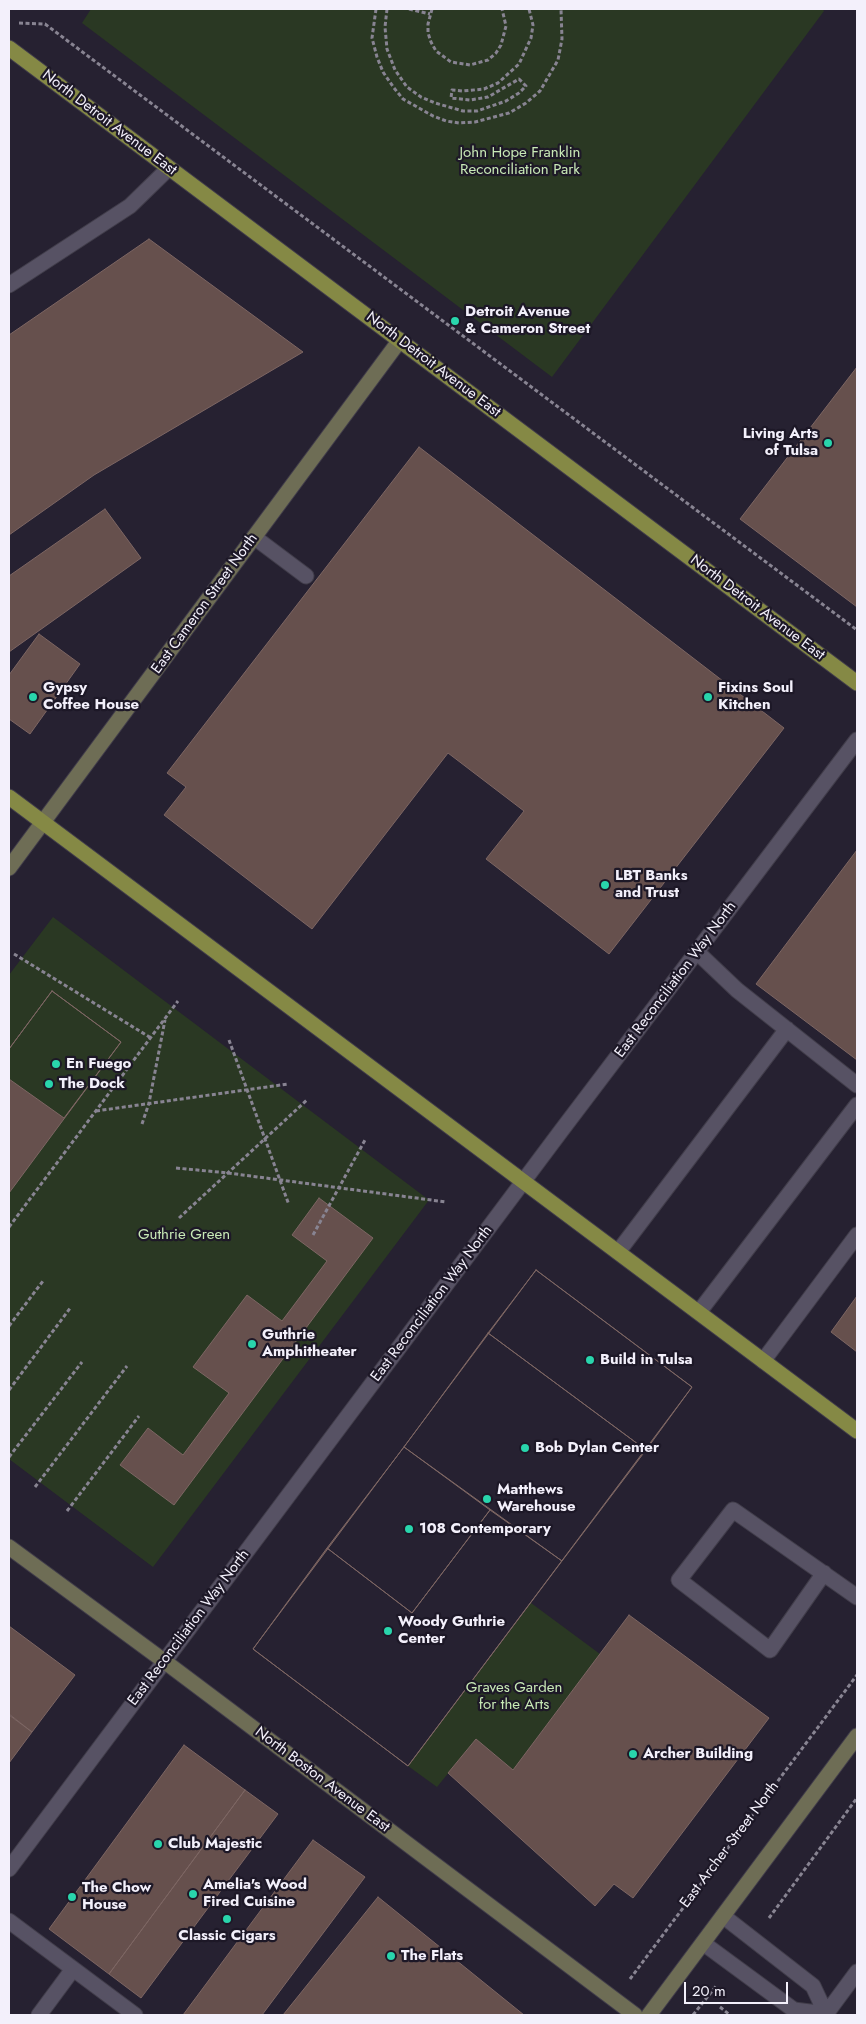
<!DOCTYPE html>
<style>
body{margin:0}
#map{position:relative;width:866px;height:2024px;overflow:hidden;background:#262131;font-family:Jost,sans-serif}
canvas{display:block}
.frame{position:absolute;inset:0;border:10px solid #f3f0fb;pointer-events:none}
.scale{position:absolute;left:684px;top:1982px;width:104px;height:22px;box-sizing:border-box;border:2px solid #f3f0fb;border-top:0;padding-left:6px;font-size:15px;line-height:18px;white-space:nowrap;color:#f3f0fb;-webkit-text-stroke:4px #1d1827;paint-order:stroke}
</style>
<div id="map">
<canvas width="866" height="2024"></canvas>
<div class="frame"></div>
<div class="scale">20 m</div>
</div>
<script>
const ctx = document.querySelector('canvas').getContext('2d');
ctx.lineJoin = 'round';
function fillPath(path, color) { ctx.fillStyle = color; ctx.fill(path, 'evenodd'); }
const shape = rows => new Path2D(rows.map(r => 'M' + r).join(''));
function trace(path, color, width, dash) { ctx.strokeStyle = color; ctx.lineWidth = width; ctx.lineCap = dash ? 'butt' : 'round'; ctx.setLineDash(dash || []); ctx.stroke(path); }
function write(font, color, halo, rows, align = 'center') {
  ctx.font = font + ' Jost,sans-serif'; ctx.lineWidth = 4.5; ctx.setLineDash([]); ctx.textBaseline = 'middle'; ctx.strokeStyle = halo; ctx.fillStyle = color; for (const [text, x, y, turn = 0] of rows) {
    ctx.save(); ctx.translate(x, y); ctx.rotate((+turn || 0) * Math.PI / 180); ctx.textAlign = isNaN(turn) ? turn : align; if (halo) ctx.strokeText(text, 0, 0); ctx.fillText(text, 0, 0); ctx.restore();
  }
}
fillPath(shape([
 [91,9,822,9,824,11,552,377,82,23],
 [53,917,429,1200,153,1567,9,1459,9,975],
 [531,1603,600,1654,513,1770,476,1739,437,1787,408,1766]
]), '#2a3823');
const building = shape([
 [149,239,303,352,94,475,9,535,9,335,149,239],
 [857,367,857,607,740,519,857,367],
 [419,447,784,728,609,954,486,859,524,811,448,753,312,929,164,815,186,787,167,773,419,447],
 [105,509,141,558,9,652,9,576,105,509],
 [39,634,80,664,30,734,9,719,9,675,39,634],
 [857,850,857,1060,756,984,857,850],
 [52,991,121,1042,9,1193,9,1049,52,991],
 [52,991,121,1042,64,1118,9,1079,9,1049,52,991],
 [319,1198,373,1238,174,1505,120,1465,148,1428,183,1455,229,1393,193,1367,247,1295,282,1321,327,1261,292,1235,319,1198],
 [536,1270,692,1387,408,1766,253,1649,536,1270],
 [536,1270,692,1387,646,1450,488,1333,536,1270],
 [857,1296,857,1352,831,1332,857,1296],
 [488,1333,646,1450,562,1561,404,1447,488,1333],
 [404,1447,490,1510,412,1613,327,1548,404,1447],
 [490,1510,562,1561,408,1766,253,1649,327,1548,412,1613,490,1510],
 [629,1615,769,1718,633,1898,614,1884,595,1906,448,1773,476,1739,513,1770,629,1615],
 [9,1626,75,1675,32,1732,9,1715,9,1626],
 [9,1714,32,1732,9,1763,9,1714],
 [184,1745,245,1790,109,1974,49,1929,184,1745],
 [245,1790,278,1814,141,1998,109,1974,245,1790],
 [313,1840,365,1877,262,2015,183,2015,313,1840],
 [378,1897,524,2015,283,2015,378,1897]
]);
fillPath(building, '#66504d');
trace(building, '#7d6663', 1);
const lane = shape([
 [9,285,130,206,169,168],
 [254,537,306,576],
 [697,952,737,990,857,1085],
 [618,1252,787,1029],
 [699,1312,857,1105],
 [763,1361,857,1235],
 [824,1573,770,1650,679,1580,733,1510,857,1597],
 [9,1921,135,2015],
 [703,1943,794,2010,826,2014,813,1986,723,1916],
 [39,2015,73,1969],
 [827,2015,826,2014,857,1972]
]);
const street = shape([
 [9,1869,561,1131,857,740]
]);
const secondary = shape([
 [9,868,400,340],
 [9,1547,164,1661,635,2015],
 [649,2015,857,1736]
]);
const primary = shape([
 [9,48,857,683],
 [9,797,857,1431]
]);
trace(lane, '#413d4a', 17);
trace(street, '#413d4a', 17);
trace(secondary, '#413d4a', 17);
trace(primary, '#413d4a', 17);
trace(shape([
 [376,9,372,38,377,57,383,72,394,88,403,99,433,116,446,121,459,123,475,122,509,113,526,103,540,91,558,60,562,39,561,9],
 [387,9,385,27,387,49,395,70,407,87,421,97,435,103,463,111,477,111,506,101,519,93,526,86,519,79,488,97,470,100,451,98,452,90,463,91,484,89,498,83,519,64,531,38,533,25,529,9],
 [409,9,430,14],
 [432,9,428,24,428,33,431,42,436,51,451,62,470,65,488,60,496,53,501,45,506,26,502,9],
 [19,23,45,24,857,630],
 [14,954,151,1038],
 [229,1040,289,1205],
 [96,1111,288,1084],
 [142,1124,149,1103,165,1020],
 [176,1168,228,1173,446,1202],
 [179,1218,308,1099],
 [9,1227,178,1001],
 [313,1235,365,1140],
 [9,1326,43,1281],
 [9,1390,71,1307],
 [9,1457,82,1362],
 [35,1487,127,1366],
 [67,1511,139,1416],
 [769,1918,857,1798],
 [630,1979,857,1675],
 [720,2007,730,2015],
 [693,2015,717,1985]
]), '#888492', 3, [4, 2.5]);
trace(lane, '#575264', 15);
trace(street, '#575264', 15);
trace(secondary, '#6e6d55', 15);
trace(primary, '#858945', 15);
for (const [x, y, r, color] of [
 [455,321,5,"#29d5ac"],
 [828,443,5,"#29d5ac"],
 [33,697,5,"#29d5ac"],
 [708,697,5,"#29d5ac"],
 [605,885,5,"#29d5ac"],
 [56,1064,5,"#29d5ac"],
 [49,1084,5,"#29d5ac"],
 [252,1344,5,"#29d5ac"],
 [590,1360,5,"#29d5ac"],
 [525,1448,5,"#29d5ac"],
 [487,1499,5,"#29d5ac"],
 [409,1529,5,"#29d5ac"],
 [388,1631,5,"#29d5ac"],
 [633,1754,5,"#29d5ac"],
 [158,1844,5,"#29d5ac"],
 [193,1894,5,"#29d5ac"],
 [72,1897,5,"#29d5ac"],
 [227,1919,5,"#29d5ac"],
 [391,1956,5,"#29d5ac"]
]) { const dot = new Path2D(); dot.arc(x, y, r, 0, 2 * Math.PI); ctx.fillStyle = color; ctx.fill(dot); trace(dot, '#1d1827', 2); }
write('15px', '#f3f0fb', '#1d1827', [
 ["North Detroit Avenue East",109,123,37],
 ["North Detroit Avenue East",433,365,37],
 ["East Cameron Street North",205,604,-54],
 ["North Detroit Avenue East",757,608,37],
 ["East Reconciliation Way North",676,980,-53],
 ["East Reconciliation Way North",432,1304,-53],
 ["East Reconciliation Way North",189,1628,-53],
 ["North Boston Avenue East",322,1780,37],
 ["East Archer Street North",730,1845,-53]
]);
write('15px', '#c8e9b6', '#1d1827', [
 ["John Hope Franklin",520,153],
 ["Reconciliation Park",520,170],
 ["Guthrie Green",184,1235],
 ["Graves Garden",514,1688],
 ["for the Arts",514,1705]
]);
write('bold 15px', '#f3f0fb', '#1d1827', [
 ["Detroit Avenue",465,312],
 ["& Cameron Street",465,329],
 ["Living Arts",818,434,"right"],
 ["of Tulsa",818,451,"right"],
 ["Gypsy",43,688],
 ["Coffee House",43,705],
 ["Fixins Soul",718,688],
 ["Kitchen",718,705],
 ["LBT Banks",615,876],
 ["and Trust",615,893],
 ["En Fuego",66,1064],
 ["The Dock",59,1084],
 ["Guthrie",262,1335],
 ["Amphitheater",262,1352],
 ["Build in Tulsa",600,1360],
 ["Bob Dylan Center",535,1448],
 ["Matthews",497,1490],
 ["Warehouse",497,1507],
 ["108 Contemporary",419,1529],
 ["Woody Guthrie",398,1622],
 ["Center",398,1639],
 ["Archer Building",643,1754],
 ["Club Majestic",168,1844],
 ["Amelia's Wood",203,1885],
 ["Fired Cuisine",203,1902],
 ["The Chow",82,1888],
 ["House",82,1905],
 ["Classic Cigars",227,1936,"center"],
 ["The Flats",401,1956]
], 'left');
</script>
